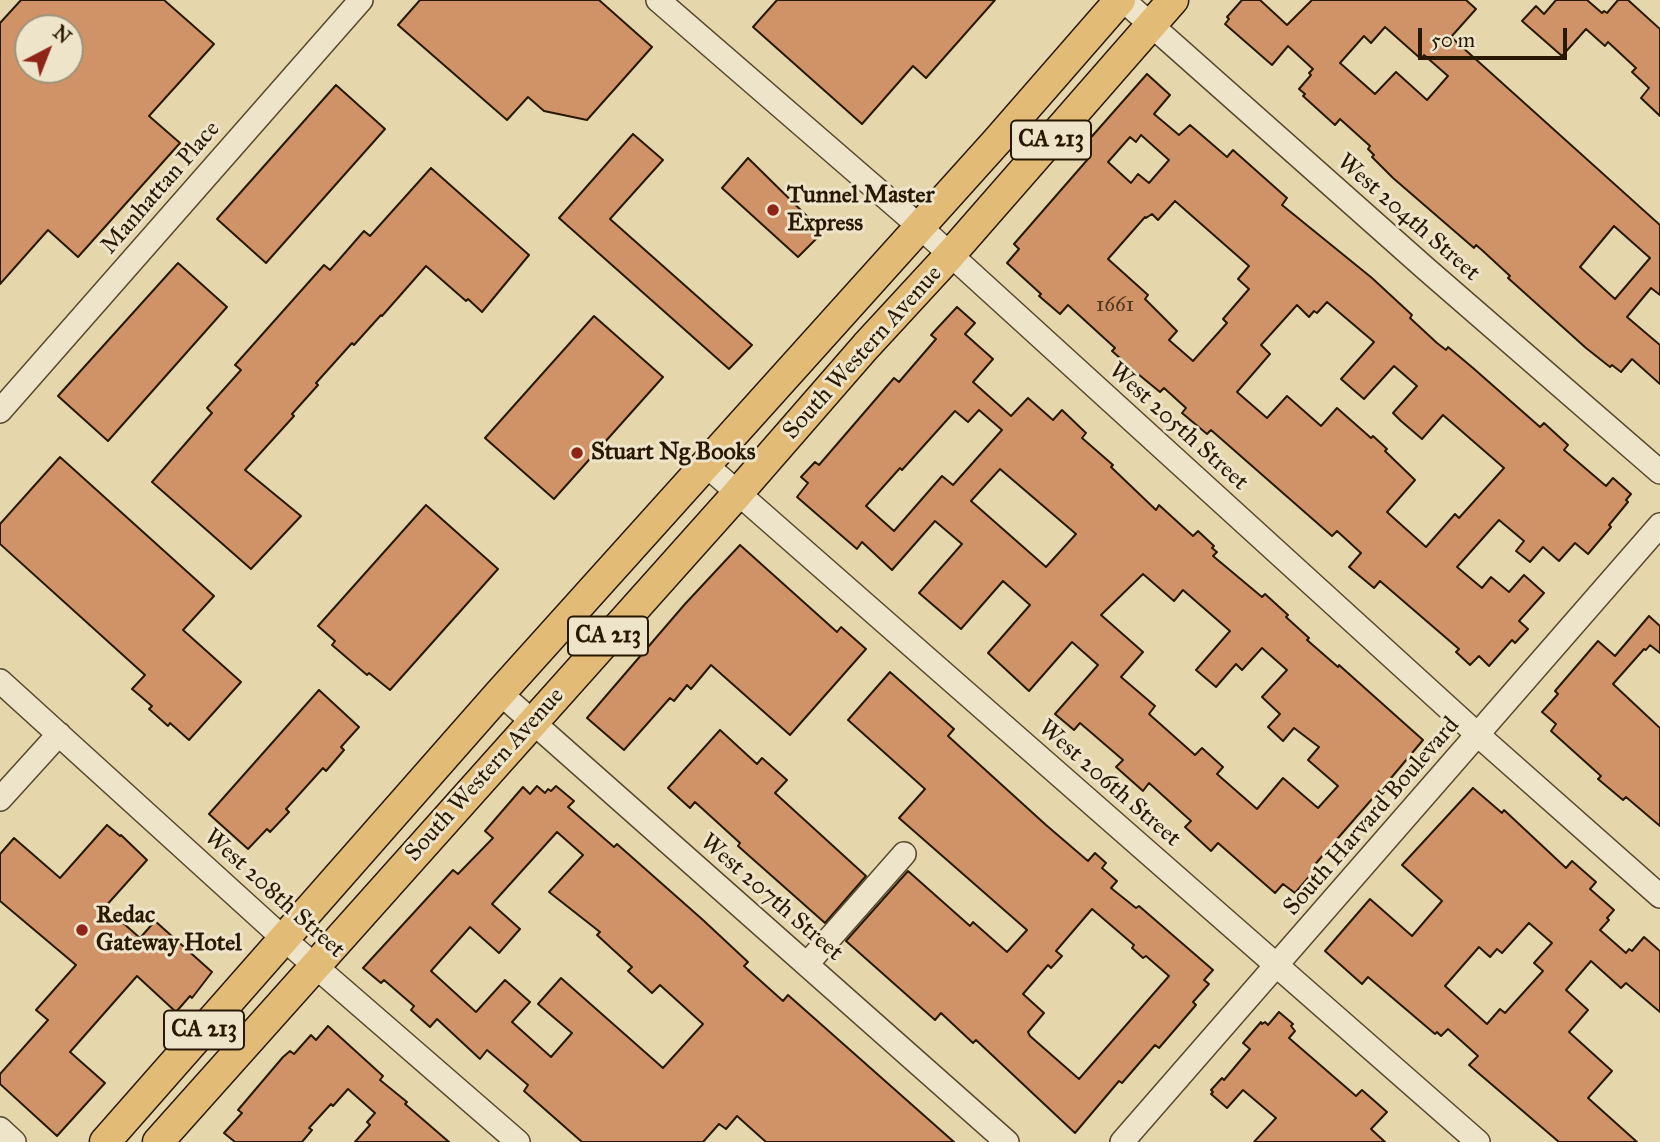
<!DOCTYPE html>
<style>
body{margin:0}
#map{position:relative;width:1660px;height:1142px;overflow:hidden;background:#e5d6ac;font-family:"IM FELL Great Primer",serif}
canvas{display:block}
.north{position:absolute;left:14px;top:14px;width:70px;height:70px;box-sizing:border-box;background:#eee4c9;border:2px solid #9f9279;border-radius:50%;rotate:42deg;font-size:19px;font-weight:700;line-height:28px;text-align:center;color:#281802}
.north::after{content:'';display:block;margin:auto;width:24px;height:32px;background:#8f2418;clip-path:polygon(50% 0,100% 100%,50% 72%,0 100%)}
.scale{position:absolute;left:1418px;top:28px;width:149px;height:32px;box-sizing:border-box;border:4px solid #281802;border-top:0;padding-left:9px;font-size:21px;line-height:24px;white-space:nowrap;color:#281802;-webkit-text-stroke:5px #eee4c9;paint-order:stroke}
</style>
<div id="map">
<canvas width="1660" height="1142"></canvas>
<div class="north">N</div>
<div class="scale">50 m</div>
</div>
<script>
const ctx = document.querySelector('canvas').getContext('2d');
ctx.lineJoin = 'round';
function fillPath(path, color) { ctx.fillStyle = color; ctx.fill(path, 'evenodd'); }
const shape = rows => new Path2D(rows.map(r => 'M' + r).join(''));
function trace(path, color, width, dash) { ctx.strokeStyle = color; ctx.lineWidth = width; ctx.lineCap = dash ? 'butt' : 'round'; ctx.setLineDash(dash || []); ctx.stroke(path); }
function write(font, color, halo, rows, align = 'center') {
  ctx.font = font + ' "IM FELL Great Primer",serif'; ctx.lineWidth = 6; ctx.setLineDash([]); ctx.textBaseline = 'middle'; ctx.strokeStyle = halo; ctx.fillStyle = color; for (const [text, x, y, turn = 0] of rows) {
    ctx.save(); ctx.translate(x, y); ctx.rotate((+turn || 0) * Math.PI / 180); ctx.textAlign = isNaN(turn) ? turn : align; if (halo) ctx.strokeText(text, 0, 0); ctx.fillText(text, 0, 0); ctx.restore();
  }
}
const building = shape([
 [21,0,164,0,214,44,149,116,180,143,78,257,48,230,0,284,0,23,21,0],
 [28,28,70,28,70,70,28,70,28,28],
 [420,0,599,0,652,47,587,120,544,111,528,97,507,120,398,25,420,0],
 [777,0,995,0,926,78,913,66,862,124,753,27,777,0],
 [1242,0,1260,0,1287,25,1312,0,1466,0,1476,9,1451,37,1660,225,1660,295,1651,288,1627,317,1660,345,1660,384,1632,359,1621,372,1612,365,1610,367,1586,348,1508,278,1510,276,1483,251,1476,245,1474,248,1393,178,1372,157,1374,155,1368,149,1370,146,1340,119,1335,125,1303,96,1305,94,1299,89,1311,75,1309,73,1313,69,1288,46,1272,65,1225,24,1229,19,1227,17,1242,0],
 [1385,27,1421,59,1424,55,1448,76,1427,100,1396,72,1375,94,1340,63,1364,36,1371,43,1385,27],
 [1614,226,1650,258,1615,299,1580,267,1614,226],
 [1556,0,1587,0,1602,13,1604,11,1607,13,1618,0,1628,0,1660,29,1660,116,1641,98,1649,88,1632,72,1636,68,1608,42,1605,46,1586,29,1562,56,1522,21,1536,6,1544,14,1556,0],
 [1147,74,1170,95,1154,114,1179,135,1190,125,1227,157,1233,150,1287,198,1282,205,1372,278,1412,315,1410,318,1437,343,1446,350,1448,347,1473,368,1540,427,1544,423,1568,445,1564,450,1606,486,1613,478,1631,494,1626,500,1628,502,1609,525,1611,527,1588,554,1575,543,1559,561,1543,547,1530,562,1516,551,1524,541,1499,520,1457,567,1482,588,1491,577,1509,592,1524,575,1544,593,1519,621,1528,629,1515,643,1512,640,1489,666,1479,656,1470,665,1456,652,1459,649,1380,581,1374,588,1349,567,1361,553,1337,531,1332,536,1211,430,1207,434,1182,413,1186,408,1164,388,1160,392,1138,374,1112,351,1115,348,1068,305,1060,314,1039,296,1041,294,1007,263,1019,249,1014,244,1088,159,1079,151,1147,74],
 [1141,135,1169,160,1149,183,1138,174,1131,183,1108,162,1130,137,1136,142,1141,135],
 [1175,201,1249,266,1238,279,1249,289,1223,319,1227,323,1193,361,1169,340,1177,331,1145,299,1148,295,1108,259,1145,217,1146,218,1152,214,1158,220,1175,201],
 [1327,302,1374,342,1341,379,1364,399,1394,366,1417,386,1393,413,1401,421,1422,439,1443,415,1504,468,1459,518,1455,514,1426,547,1387,512,1415,480,1385,451,1387,449,1373,436,1371,438,1337,408,1321,426,1287,396,1267,418,1237,392,1270,354,1261,345,1297,305,1309,317,1314,311,1317,313,1327,302],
 [336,85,385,129,266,263,217,219,336,85],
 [633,134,663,160,610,219,752,345,729,369,559,218,633,134],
 [748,158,823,232,798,257,722,188,748,158],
 [431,168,529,255,482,312,468,299,466,301,426,266,382,316,381,315,354,345,352,343,316,383,318,385,292,414,294,416,245,470,301,516,251,569,152,482,212,413,207,408,241,370,235,365,324,265,330,270,364,231,370,236,431,168],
 [178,263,227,307,108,441,58,396,178,263],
 [957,307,975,323,965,334,993,359,973,382,1011,416,1028,398,1053,420,1062,410,1086,433,1082,438,1113,465,1111,467,1156,510,1159,505,1193,536,1198,531,1214,546,1212,548,1217,552,1213,556,1262,597,1265,594,1288,615,1286,617,1309,638,1307,640,1338,667,1339,665,1423,740,1391,778,1394,781,1382,794,1379,791,1311,869,1314,871,1295,893,1283,884,1275,893,1218,843,1211,851,1185,827,1191,821,1149,783,1143,791,1116,767,1123,760,1080,723,1074,730,1055,714,1098,665,1072,642,1029,691,988,653,1030,605,1003,581,961,629,919,593,962,544,935,521,892,570,862,542,857,549,797,497,808,483,801,477,815,462,819,465,894,378,899,382,936,339,931,335,957,307],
 [979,410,1002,430,953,485,942,476,894,531,866,506,900,468,902,470,955,411,968,422,979,410],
 [1000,469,1076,534,1046,567,971,501,1000,469],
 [1143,574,1174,601,1183,590,1230,631,1196,670,1216,687,1236,664,1242,670,1262,648,1287,670,1262,697,1280,714,1268,727,1283,741,1294,728,1319,747,1308,760,1338,786,1318,808,1283,778,1257,809,1217,774,1223,767,1202,748,1195,755,1149,714,1155,706,1121,677,1143,652,1101,615,1143,574],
 [594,316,663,377,554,499,485,438,594,316],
 [60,457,214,596,183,630,241,682,189,740,170,723,168,726,149,709,152,706,132,689,145,675,0,544,0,524,60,457],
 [426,505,498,569,390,690,369,673,367,675,332,645,335,641,318,626,426,505],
 [740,545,837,632,841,627,866,649,790,735,711,665,691,689,687,685,674,701,670,698,624,750,587,718,685,604,740,545],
 [1649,616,1660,626,1660,653,1650,645,1646,650,1644,649,1613,684,1660,728,1660,826,1626,797,1623,800,1598,779,1601,776,1551,731,1556,724,1542,712,1558,694,1555,691,1598,641,1615,656,1649,616],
 [890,672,954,729,948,736,1046,825,1088,861,1095,853,1106,863,1102,868,1117,881,1111,888,1136,908,1139,906,1213,970,1204,980,1209,984,1193,1002,1196,1005,1159,1048,1155,1045,1122,1083,1119,1081,1075,1133,976,1040,973,1043,941,1013,935,1020,846,941,908,871,970,926,973,922,1007,952,1027,930,899,818,925,789,848,720,890,672],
 [1092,909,1134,945,1132,948,1143,958,1146,956,1169,976,1079,1079,1030,1036,1028,1032,1044,1013,1023,994,1048,965,1051,968,1062,956,1056,951,1092,909],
 [319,690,359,727,341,747,344,750,326,771,323,768,286,809,289,812,270,832,267,829,248,849,209,814,319,690],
 [720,730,757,764,762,758,787,780,775,793,866,876,825,923,738,846,740,843,695,802,690,808,668,788,720,730],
 [537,786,545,793,548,789,551,791,556,786,574,801,568,807,614,847,617,844,703,920,748,962,744,966,783,1001,788,995,954,1142,766,1142,737,1116,726,1129,719,1124,703,1142,582,1142,524,1091,528,1085,487,1050,480,1059,437,1019,430,1027,411,1010,414,1006,384,980,381,983,363,968,453,870,458,874,493,838,485,831,523,787,530,794,537,786],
 [557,832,583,855,549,892,600,932,597,935,632,967,628,971,652,993,660,985,703,1024,663,1068,561,978,538,1004,572,1033,551,1057,512,1022,530,1002,505,980,476,1012,431,971,470,927,499,953,520,929,492,904,557,832],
 [1473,788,1502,813,1504,810,1566,868,1572,861,1596,882,1590,889,1614,910,1607,918,1609,920,1600,930,1626,953,1629,949,1632,951,1644,937,1660,951,1660,1012,1626,983,1621,988,1591,961,1566,990,1588,1010,1569,1032,1612,1071,1588,1098,1637,1142,1559,1142,1469,1065,1478,1056,1448,1029,1441,1036,1437,1032,1435,1034,1368,977,1362,984,1325,951,1370,899,1412,936,1442,901,1402,865,1473,788],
 [1529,923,1552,943,1534,963,1543,971,1505,1013,1500,1009,1487,1024,1445,986,1479,947,1490,957,1497,949,1502,953,1529,923],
 [107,825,120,836,121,835,147,860,105,907,140,938,155,921,212,972,192,998,190,996,176,1012,137,976,70,1052,105,1083,57,1136,0,1084,0,1074,48,1020,36,1010,76,965,0,901,0,854,14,838,60,878,107,825],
 [1279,1012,1293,1024,1291,1026,1295,1031,1289,1038,1356,1096,1362,1090,1387,1112,1371,1129,1385,1142,1254,1142,1276,1118,1243,1090,1227,1108,1211,1094,1213,1092,1211,1090,1222,1078,1224,1080,1250,1049,1243,1043,1261,1022,1262,1024,1265,1022,1268,1025,1279,1012],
 [328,1026,383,1076,380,1080,407,1102,405,1104,449,1142,355,1142,370,1125,367,1122,375,1113,348,1089,333,1106,331,1104,309,1128,312,1130,302,1142,235,1142,224,1133,242,1113,238,1110,283,1057,290,1051,294,1054,311,1035,316,1040,328,1026]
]);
fillPath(building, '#d09368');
trace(building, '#281802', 2);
const minor = shape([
 [658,0,919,226,1478,735,1660,896],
 [1123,0,1425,268,1660,472],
 [0,411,361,0],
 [706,465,1478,1142],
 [0,681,284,939,518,1142],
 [500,693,1007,1142],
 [0,799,59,734],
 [807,964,904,854],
 [0,1129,14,1142],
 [1122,1142,1660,525]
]);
const major = shape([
 [105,1142,500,693,997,141,1120,0],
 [158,1142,738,493,866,346,950,255,1173,0]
]);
trace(minor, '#57482c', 26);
trace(major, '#281802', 33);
trace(minor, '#eee4c9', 23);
trace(major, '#e2bb76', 30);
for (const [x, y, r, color] of [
 [773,210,7,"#8f2418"],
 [577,453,7,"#8f2418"],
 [82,930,7,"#8f2418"]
]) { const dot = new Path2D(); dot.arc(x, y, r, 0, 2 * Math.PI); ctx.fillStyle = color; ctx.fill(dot); trace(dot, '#eee4c9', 2.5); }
write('21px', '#52371c', null, [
 ["1661",1115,306]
]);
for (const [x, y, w] of [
 [1051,140,80],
 [608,636,80],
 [204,1030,80]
]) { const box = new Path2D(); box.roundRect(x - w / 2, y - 19.5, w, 39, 5); ctx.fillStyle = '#eee4c9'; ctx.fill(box); trace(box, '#281802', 2); }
write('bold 23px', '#281802', null, [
 ["CA 213",1051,140],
 ["CA 213",608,636],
 ["CA 213",204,1030]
]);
write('24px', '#281802', '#eee4c9', [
 ["Manhattan Place",161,188,-49],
 ["West 204th Street",1408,218,41],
 ["South Western Avenue",863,353,-48],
 ["West 205th Street",1178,427,42],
 ["South Western Avenue",485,775,-48],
 ["West 206th Street",1109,784,41],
 ["South Harvard Boulevard",1372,817,-49],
 ["West 208th Street",274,894,42],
 ["West 207th Street",771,898,41]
]);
write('bold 24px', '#281802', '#eee4c9', [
 ["Tunnel Master",787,196],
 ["Express",787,224],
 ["Stuart Ng Books",591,453],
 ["Redac",96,916],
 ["Gateway Hotel",96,944]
], 'left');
</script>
